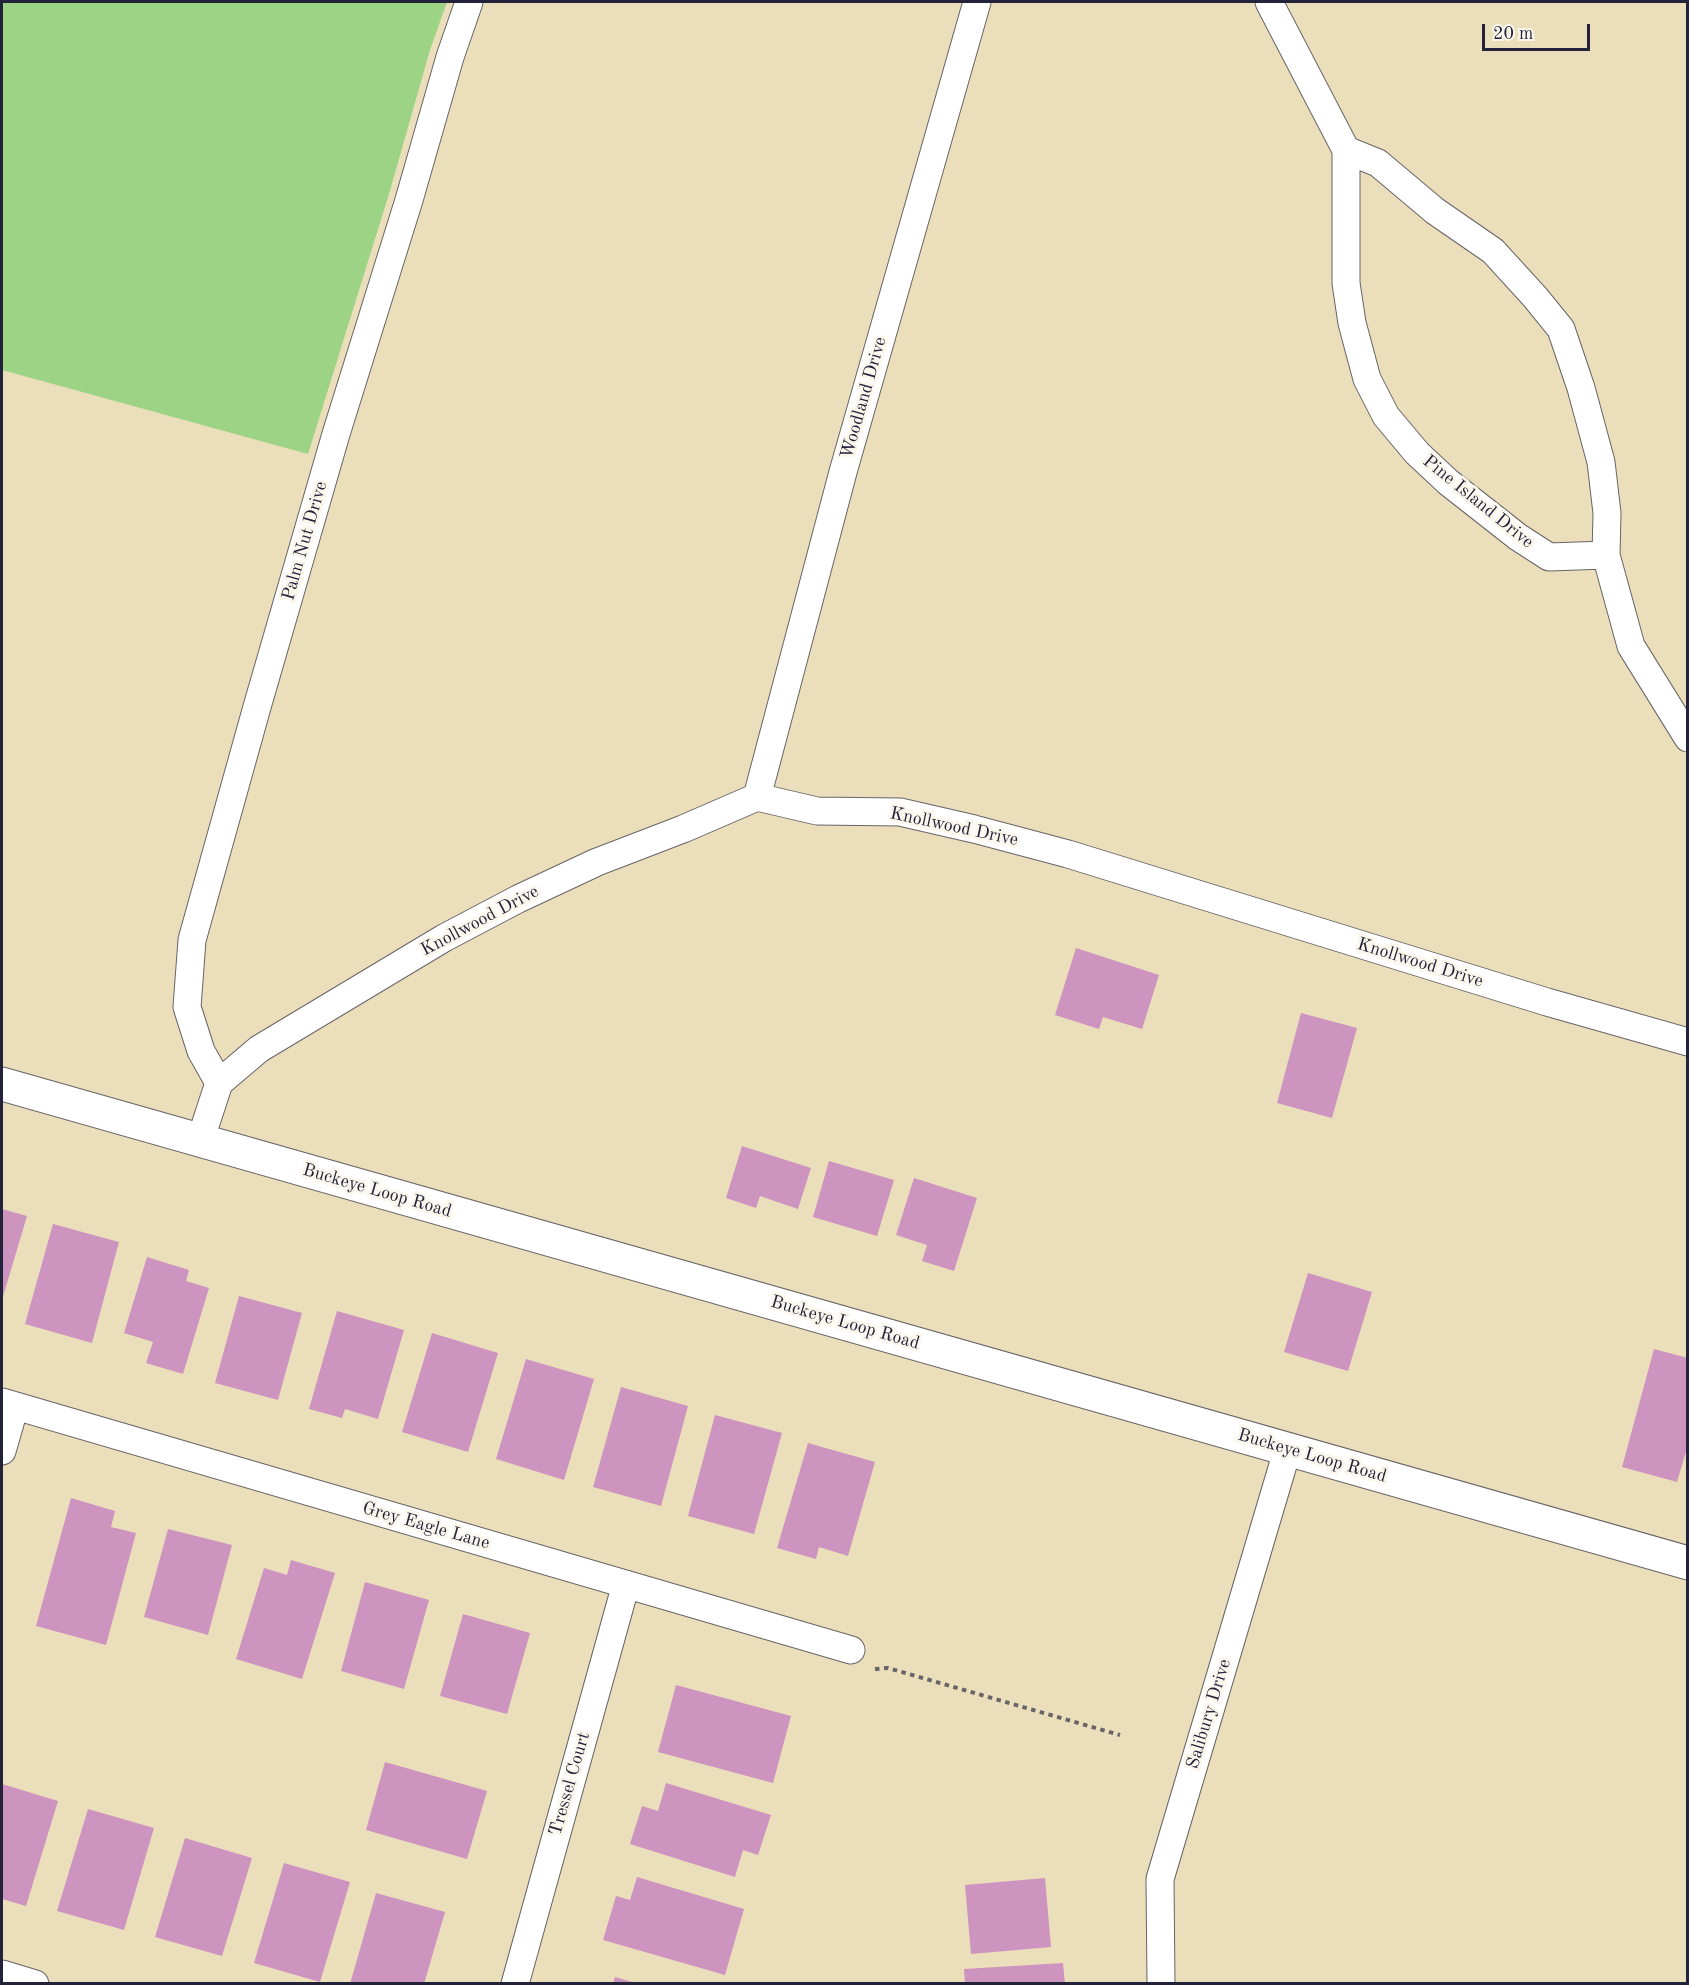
<!DOCTYPE html>
<style>
body{margin:0}
#map{position:relative;width:1689px;height:1985px;overflow:hidden;background:#ebdeba;font-family:"Old Standard TT",serif}
canvas{display:block}
.frame{position:absolute;inset:0;border:3px solid #22223b;pointer-events:none}
.scale{position:absolute;left:1482px;top:24px;width:108px;height:27px;box-sizing:border-box;border:3px solid #22223b;border-top:0;padding-left:8px;font-size:18px;line-height:21px;white-space:nowrap;color:#22223b;-webkit-text-stroke:4px #fbf7ec;paint-order:stroke}
</style>
<div id="map">
<canvas width="1689" height="1985"></canvas>
<div class="frame"></div>
<div class="scale">20 m</div>
</div>
<script>
const ctx = document.querySelector('canvas').getContext('2d');
ctx.lineJoin = 'round';
function fillPath(path, color) { ctx.fillStyle = color; ctx.fill(path, 'evenodd'); }
const shape = rows => new Path2D(rows.map(r => 'M' + r).join(''));
function trace(path, color, width, dash) { ctx.strokeStyle = color; ctx.lineWidth = width; ctx.lineCap = dash ? 'butt' : 'round'; ctx.setLineDash(dash || []); ctx.stroke(path); }
function write(font, color, halo, rows, align = 'center') {
  ctx.font = font + ' "Old Standard TT",serif'; ctx.lineWidth = 6; ctx.setLineDash([]); ctx.textBaseline = 'middle'; ctx.strokeStyle = halo; ctx.fillStyle = color; for (const [text, x, y, turn = 0] of rows) {
    ctx.save(); ctx.translate(x, y); ctx.rotate((+turn || 0) * Math.PI / 180); ctx.textAlign = isNaN(turn) ? turn : align; if (halo) ctx.strokeText(text, 0, 0); ctx.fillText(text, 0, 0); ctx.restore();
  }
}
fillPath(shape([
 [2,2,447,2,430,50,389,194,308,454,2,370]
]), '#9dd385');
fillPath(shape([
 [1076,948,1159,975,1142,1029,1103,1017,1099,1029,1055,1015],
 [1301,1013,1357,1028,1332,1118,1277,1103],
 [742,1146,811,1168,798,1209,760,1196,756,1208,726,1198],
 [829,1161,894,1180,877,1236,813,1217],
 [914,1178,977,1198,954,1271,922,1261,927,1245,896,1235],
 [2,1209,27,1216,2,1300],
 [53,1224,119,1242,92,1343,25,1324],
 [147,1257,189,1270,186,1281,209,1288,183,1374,146,1363,153,1342,124,1333],
 [1308,1273,1372,1292,1348,1371,1284,1352],
 [239,1296,302,1313,278,1400,215,1383],
 [337,1311,404,1330,378,1419,345,1409,342,1418,309,1409],
 [432,1333,498,1353,468,1452,402,1432],
 [1654,1349,1688,1358,1688,1445,1677,1482,1622,1467],
 [526,1359,594,1379,564,1480,496,1459],
 [621,1387,688,1406,661,1506,593,1487],
 [715,1415,782,1433,754,1534,688,1516],
 [808,1443,875,1462,848,1556,819,1547,816,1559,777,1548],
 [71,1498,115,1511,111,1527,136,1533,106,1645,36,1626],
 [168,1529,232,1545,208,1635,144,1617],
 [291,1560,335,1573,302,1679,236,1659,264,1568,287,1575],
 [365,1582,429,1600,404,1689,341,1671],
 [463,1614,530,1633,507,1714,440,1696],
 [676,1685,791,1716,773,1783,658,1752],
 [385,1762,487,1791,467,1859,366,1830],
 [666,1783,771,1815,758,1855,743,1850,735,1877,630,1844,642,1806,658,1811],
 [2,1784,58,1801,26,1906,2,1899],
 [88,1809,154,1828,124,1930,57,1911],
 [185,1838,252,1858,222,1956,155,1937],
 [284,1863,350,1882,320,1982,254,1963],
 [637,1877,744,1909,725,1975,603,1940,616,1896,630,1900],
 [1045,1878,1051,1947,971,1954,965,1885],
 [376,1893,445,1912,424,1984,350,1984],
 [1063,1963,1065,1984,965,1984,964,1969],
 [615,1977,636,1983,636,1984,613,1984]
]), '#ce94c0');
const minor = shape([
 [1269,2,1346,150,1346,283,1352,323,1367,379,1386,416,1417,453,1448,482,1518,537,1549,557,1606,555],
 [1346,150,1378,163,1435,211,1493,251,1535,297,1561,329,1581,388,1601,462,1607,513,1606,555,1631,646,1688,738],
 [757,797,843,472,977,2],
 [219,1083,201,1051,187,1007,192,940,257,707,336,434,409,200,450,57,469,2],
 [200,1141,219,1083,259,1049,444,938,518,899,597,862,683,829,757,797,817,811,900,812,974,829,1068,854,1547,1002,1688,1042],
 [2,1402,851,1650],
 [2,1451,15,1406],
 [2,1974,35,1984],
 [515,1984,626,1584],
 [1161,1984,1160,1879,1288,1448]
]);
const tertiary = shape([
 [2,1084,1688,1563]
]);
trace(minor, '#686467', 29);
trace(tertiary, '#686467', 35);
trace(shape([
 [875,1669,888,1668,1120,1735]
]), '#686467', 4, [4.5, 4.5]);
trace(minor, '#fff', 27);
trace(tertiary, '#fff', 33);
write('18px', '#22223b', '#fbf7ec', [
 ["Woodland Drive",864,398,-74],
 ["Pine Island Drive",1478,502,39],
 ["Palm Nut Drive",305,541,-74],
 ["Knollwood Drive",954,827,12],
 ["Knollwood Drive",480,921,-28],
 ["Knollwood Drive",1420,963,17],
 ["Buckeye Loop Road",377,1191,16],
 ["Buckeye Loop Road",845,1323,16],
 ["Buckeye Loop Road",1312,1456,16],
 ["Grey Eagle Lane",426,1526,16],
 ["Salibury Drive",1209,1714,-73],
 ["Tressel Court",570,1784,-74]
]);
</script>
